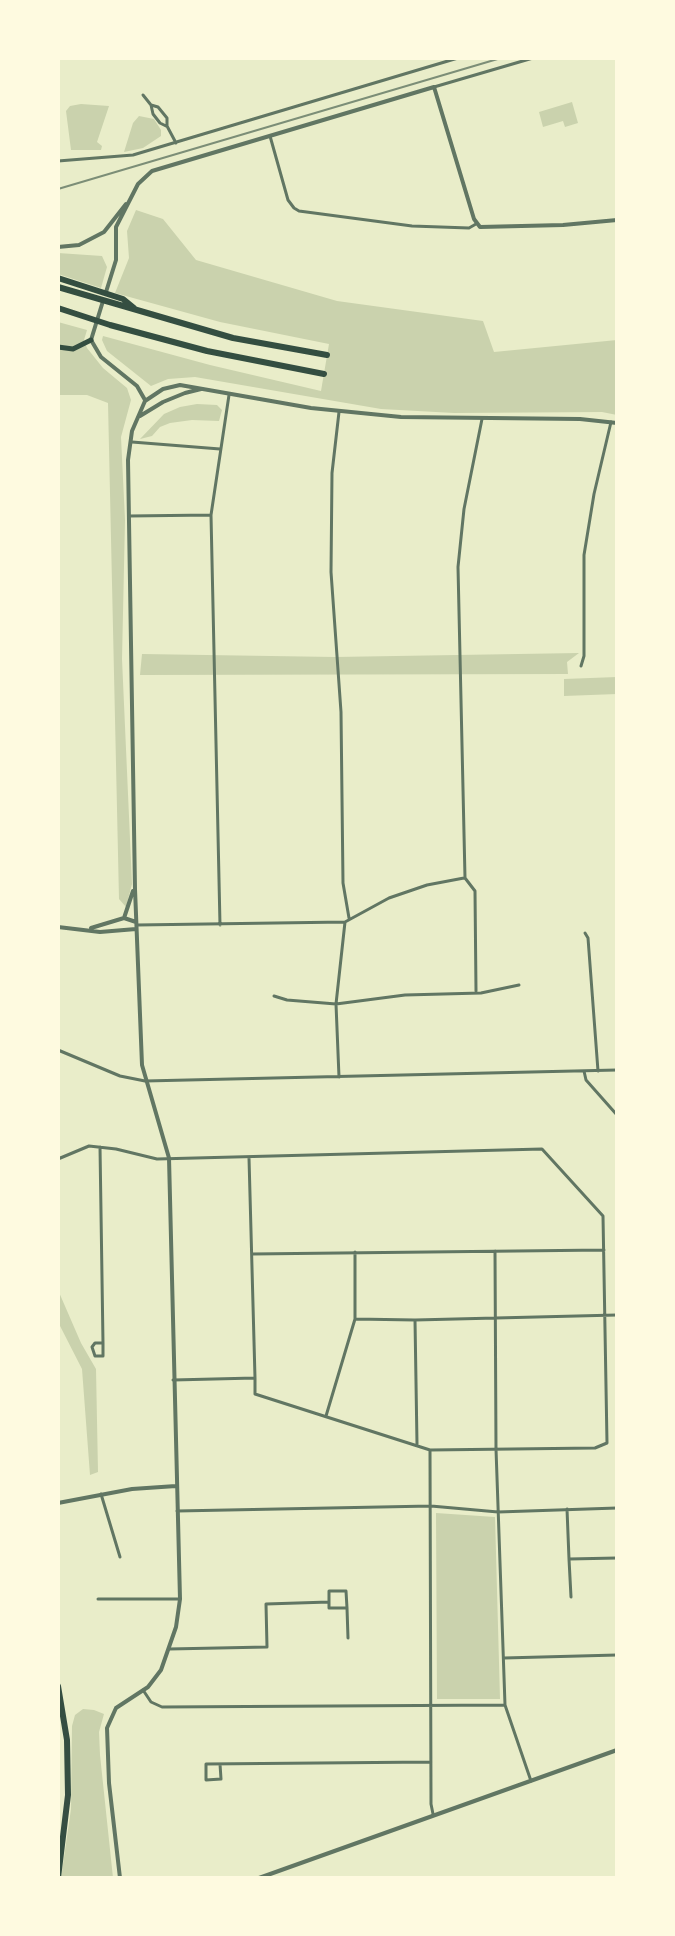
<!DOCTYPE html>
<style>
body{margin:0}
#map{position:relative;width:675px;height:1936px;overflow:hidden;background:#e9edc9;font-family:Jost,sans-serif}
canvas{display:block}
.frame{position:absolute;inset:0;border:60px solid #fefae0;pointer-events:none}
</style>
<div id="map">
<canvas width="675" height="1936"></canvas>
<div class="frame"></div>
</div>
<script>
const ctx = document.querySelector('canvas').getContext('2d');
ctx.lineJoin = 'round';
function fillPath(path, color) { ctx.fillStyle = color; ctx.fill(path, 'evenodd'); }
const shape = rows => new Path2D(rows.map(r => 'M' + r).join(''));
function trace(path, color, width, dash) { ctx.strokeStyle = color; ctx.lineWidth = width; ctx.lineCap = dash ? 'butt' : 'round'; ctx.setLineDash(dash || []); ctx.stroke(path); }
fillPath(shape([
 [572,102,578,123,565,127,563,121,543,127,539,112],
 [81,104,109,106,97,142,102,146,101,150,71,150,66,111,70,106],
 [139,116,154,119,161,130,161,136,143,148,124,152,133,123],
 [136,210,163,219,196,260,337,301,483,321,494,352,617,340,617,415,602,412,454,413,381,409,195,377,168,379,151,386,107,351,102,340,103,336,210,365,321,391,329,344,220,322,115,293,129,258,127,231],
 [58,253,102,256,107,267,101,288,58,274],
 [58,322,87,330,84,340,87,348,103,368,127,388,131,400,121,437,125,520,122,659,132,884,126,907,119,899,108,403,87,395,58,395],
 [197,404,217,405,222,410,219,421,192,420,170,423,160,427,152,436,140,439,164,414,180,407],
 [579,653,567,662,568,674,140,675,142,654,335,657],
 [617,677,617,694,564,696,564,679],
 [58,1290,81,1343,96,1369,98,1472,90,1475,82,1369,58,1322],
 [436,1513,495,1517,500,1699,437,1699],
 [83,1709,94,1710,104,1714,99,1732,100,1755,113,1878,61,1878,71,1809,72,1726,75,1715]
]), '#cad2ad');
trace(shape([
 [434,87,533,58],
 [143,95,151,105,158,107,167,118,167,126,176,143],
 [151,105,153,114,160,123,166,126],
 [270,136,288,200,294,208,299,211,412,226,469,228,476,224],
 [58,161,133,155,458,58],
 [339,412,332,473,331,572,341,712,343,883,349,918],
 [132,442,220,449],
 [129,516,211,515],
 [581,666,584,656,584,555,594,494,611,422],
 [137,925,345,922],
 [220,925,211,515,229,395],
 [585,933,588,938,598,1071],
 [476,991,475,891,465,878,458,567,464,509,482,419],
 [274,996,287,1000,336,1004,405,995,481,993,519,985],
 [58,1050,120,1076,145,1081,617,1070],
 [584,1071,586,1080,617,1115],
 [339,1077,336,1004,345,922,389,898,427,885,464,878],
 [100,1147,103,1343,95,1343,92,1347,95,1356,103,1356,103,1343],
 [249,1158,255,1378],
 [58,1159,89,1146,116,1149,157,1159,542,1149,603,1216,607,1443,595,1448,430,1450,255,1394,255,1378,173,1380],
 [495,1251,496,1449,505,1705,531,1781],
 [252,1254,604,1250],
 [355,1319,415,1320,617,1315],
 [415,1320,417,1444],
 [326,1416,355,1319,355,1252],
 [430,1450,431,1804,433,1814],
 [101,1494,120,1557],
 [567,1509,569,1559,617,1558],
 [177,1511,431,1506,498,1512,617,1508],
 [569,1559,571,1597],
 [98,1599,180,1599],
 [329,1602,329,1591,346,1591,347,1608],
 [169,1649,267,1647,266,1604,329,1602,329,1608,347,1608,348,1638],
 [504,1658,617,1655],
 [143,1690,151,1702,162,1707,504,1705],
 [220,1764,221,1779,206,1780,206,1764,431,1762]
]), '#617663', 3);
trace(shape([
 [58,247,79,245,104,232,126,204],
 [106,292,116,260,116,227,138,184,152,171,434,87,474,219,480,227,563,225,617,220],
 [103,301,91,340,101,357,137,386,145,400],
 [140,416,163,402,185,393,201,389],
 [124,918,133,891],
 [58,927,100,932,136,929],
 [91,928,124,918,136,922],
 [58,1503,132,1489,176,1486],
 [120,1878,109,1783,107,1728,116,1708,148,1687,161,1670,176,1627,180,1599,169,1158,142,1065,135,889,128,460,132,431,145,401,163,389,180,385,311,408,401,417,580,419,617,423],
 [259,1878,617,1750]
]), '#617663', 4);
trace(shape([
 [58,347,73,349,91,340]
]), '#344e41', 5);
trace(shape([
 [58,1686,67,1740,68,1795,58,1878]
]), '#344e41', 6);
trace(shape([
 [58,278,123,299,134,308],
 [58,287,233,338,327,355],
 [58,308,110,325,207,351,324,374]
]), '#344e41', 6);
trace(shape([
 [58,189,501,58]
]), '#7c8e77', 2);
</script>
